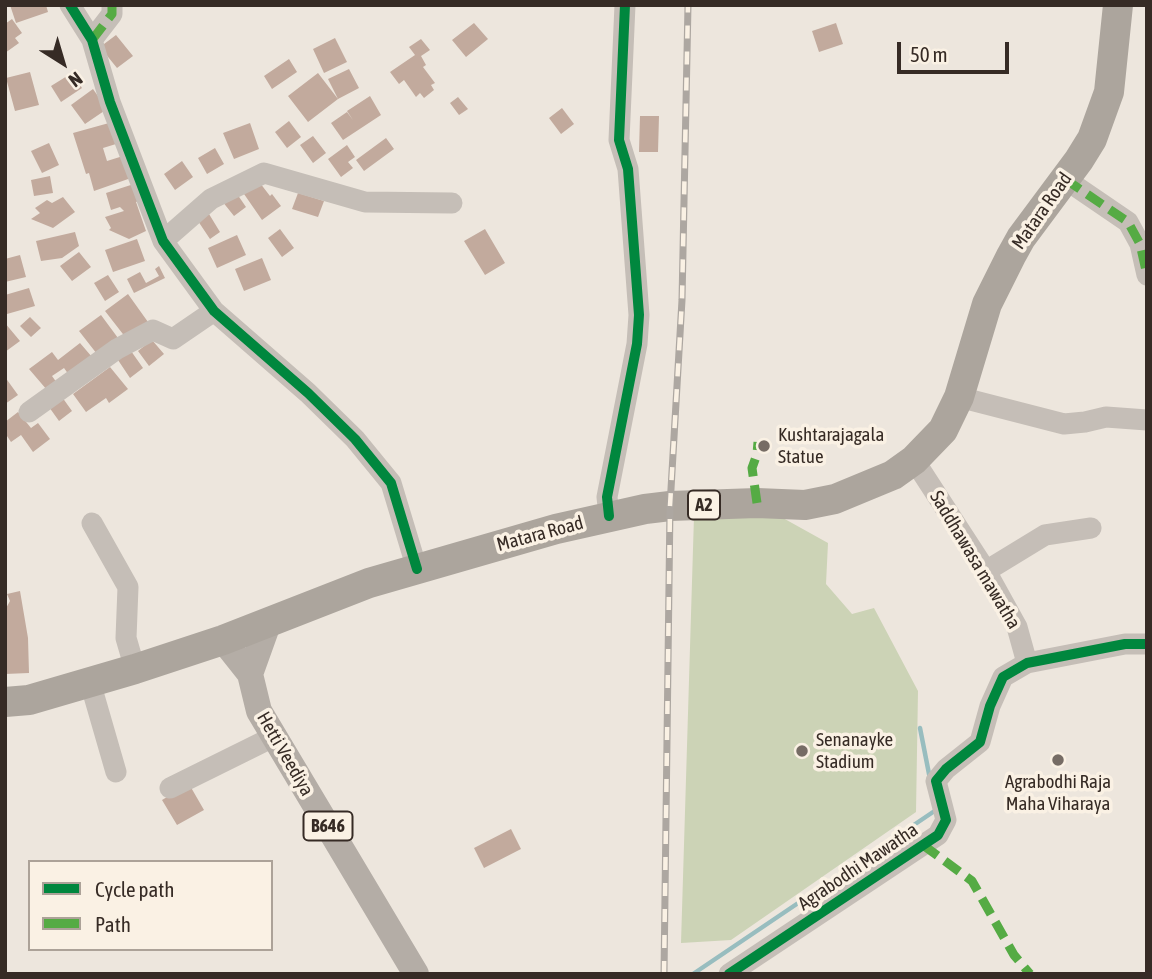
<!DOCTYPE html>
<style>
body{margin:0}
#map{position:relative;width:1152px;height:979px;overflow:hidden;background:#ede6dd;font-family:"Asap Condensed",sans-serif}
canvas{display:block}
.frame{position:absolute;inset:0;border:7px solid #362b25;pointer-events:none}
.legend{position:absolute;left:28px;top:860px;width:245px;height:91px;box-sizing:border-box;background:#faf1e4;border:2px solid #aca298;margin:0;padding:9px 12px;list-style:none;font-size:21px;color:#362b25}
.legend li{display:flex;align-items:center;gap:14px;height:35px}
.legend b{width:35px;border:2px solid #aca298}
.north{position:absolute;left:28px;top:28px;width:70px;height:70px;-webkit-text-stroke:5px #faf1e4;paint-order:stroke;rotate:143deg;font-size:19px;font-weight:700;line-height:28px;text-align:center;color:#362b25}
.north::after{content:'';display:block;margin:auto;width:24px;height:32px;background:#362b25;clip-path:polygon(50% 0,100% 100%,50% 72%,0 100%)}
.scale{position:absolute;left:897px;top:42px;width:112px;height:32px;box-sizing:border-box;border:4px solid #362b25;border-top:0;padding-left:9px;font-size:21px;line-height:24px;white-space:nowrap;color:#362b25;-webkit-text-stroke:5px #faf1e4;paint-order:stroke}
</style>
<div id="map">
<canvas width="1152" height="979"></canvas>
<div class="frame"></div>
<ul class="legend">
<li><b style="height:9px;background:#00873e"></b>Cycle path</li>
<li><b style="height:9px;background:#55ab44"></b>Path</li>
</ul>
<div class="north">N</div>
<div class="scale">50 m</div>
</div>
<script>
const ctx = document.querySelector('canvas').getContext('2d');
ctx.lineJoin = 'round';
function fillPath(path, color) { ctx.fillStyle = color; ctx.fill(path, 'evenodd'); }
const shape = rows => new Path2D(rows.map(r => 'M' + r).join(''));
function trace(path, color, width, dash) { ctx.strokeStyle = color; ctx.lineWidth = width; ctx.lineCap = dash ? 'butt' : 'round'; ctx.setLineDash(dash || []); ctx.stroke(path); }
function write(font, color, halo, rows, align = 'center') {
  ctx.font = font + ' "Asap Condensed",sans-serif'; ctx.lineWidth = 7; ctx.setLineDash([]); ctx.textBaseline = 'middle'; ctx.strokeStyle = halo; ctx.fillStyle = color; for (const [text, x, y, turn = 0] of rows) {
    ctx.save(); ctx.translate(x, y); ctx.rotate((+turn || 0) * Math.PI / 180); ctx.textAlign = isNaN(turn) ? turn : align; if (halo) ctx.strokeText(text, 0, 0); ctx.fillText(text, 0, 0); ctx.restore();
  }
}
fillPath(shape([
 [774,513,828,543,826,584,852,614,874,608,918,691,916,812,731,940,681,943,694,516]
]), '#ccd3b6');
trace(shape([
 [920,728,930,779],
 [693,974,936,810,936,808]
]), '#98bdbf', 4.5);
fillPath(shape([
 [10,5,46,5,48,12,16,23],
 [12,19,22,33,15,38,19,43,5,53,5,24],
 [474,23,488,39,466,57,452,40],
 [836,23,843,44,819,52,812,31],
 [116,35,133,56,117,68,100,47],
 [335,38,347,62,324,73,313,49],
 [421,39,430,50,421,56,426,65,423,67,435,83,431,85,434,90,424,98,420,93,416,97,404,80,399,84,390,72,415,55,409,47],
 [289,59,297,72,272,89,264,76],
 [349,69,359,88,338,99,308,122,288,96,318,73,338,99,328,79],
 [30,72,39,105,15,111,6,78],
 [72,73,82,88,61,102,51,86],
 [93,89,107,109,85,124,71,105],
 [370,96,381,115,343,140,331,123,347,112,353,120,347,111],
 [458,97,468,109,459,115,450,103],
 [562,108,574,124,561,134,549,118],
 [640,116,659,116,658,152,639,152],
 [289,121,301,137,287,148,275,132],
 [109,123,116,144,103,148,107,161,123,156,131,178,94,191,89,173,86,174,73,133],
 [250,123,259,149,234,159,223,133],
 [313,136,326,153,313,163,300,145],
 [386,138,394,149,364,171,356,160],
 [49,143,59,165,42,173,31,151],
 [347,145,355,157,348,162,353,168,341,177,328,159],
 [215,148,224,164,207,174,198,158],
 [182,161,193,177,175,190,164,174],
 [50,176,53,193,34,196,31,180],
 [137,183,142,200,136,202,146,231,129,239,109,230,111,228,105,217,124,211,120,207,111,210,106,193],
 [260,183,270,196,272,194,281,206,262,220,244,194],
 [235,191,246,207,234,216,222,201],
 [298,193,324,201,318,217,292,209],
 [63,197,75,212,53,228,31,219,40,213,35,208,47,200,52,203],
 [209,214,220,232,210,239,198,221],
 [280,229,294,248,282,257,268,238],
 [485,229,505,263,485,275,464,241],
 [75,232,79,246,62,258,41,261,36,241],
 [237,235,246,255,217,268,208,248],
 [137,239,145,261,113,272,105,250],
 [79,252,91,267,72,281,60,266],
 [20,255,26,277,5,282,5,259],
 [262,258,271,280,244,291,235,269],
 [159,266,165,278,134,293,127,279,140,272,146,283,159,276,155,269],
 [108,275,119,292,105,301,94,283],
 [29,288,35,306,7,314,5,295],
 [128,294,148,322,126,338,105,311],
 [101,315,118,338,97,354,79,331],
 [30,317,41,328,31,337,20,326],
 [5,323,20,341,5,352],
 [152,340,164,354,149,366,138,351],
 [80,343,92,357,69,375,64,368,52,376,57,383,47,390,29,369,52,352,58,360],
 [131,351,143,368,130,378,118,360],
 [110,367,128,389,109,403,106,398,86,412,73,394],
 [5,377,18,395,5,404],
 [62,397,72,411,59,421,49,407],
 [18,412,31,428,38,423,50,439,33,452,21,435,11,442,5,433,5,422],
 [20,591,28,638,29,673,5,674,5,610,10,601,7,594],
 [189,784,204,810,177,825,162,800],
 [511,829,521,849,484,868,474,848]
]), '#c2aa9d');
trace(shape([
 [70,5,92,40,110,102,163,241,214,311,308,393,355,439,391,483,417,569],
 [92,40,112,14,112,5],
 [1065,179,1128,222,1140,244,1147,275],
 [163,241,211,199,264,173,365,202,452,203],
 [959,397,1064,424,1085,422,1106,417,1147,420],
 [29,412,117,349,153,330,173,339,214,311],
 [914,460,986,571,1017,627,1027,663],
 [609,516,607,497,637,344,639,315,628,169,619,140,625,5],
 [92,523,128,587,126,638,135,669],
 [986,571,1045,535,1091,528],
 [90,682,116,772],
 [170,788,273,737],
 [729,974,938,835,946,820,936,781,946,769,980,742,990,706,1003,677,1027,663,1125,644,1147,644]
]), '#c5beb7', 21);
trace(shape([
 [269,621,250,674,259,711,416,974],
 [223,640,250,674]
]), '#b4ada6', 26);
trace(shape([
 [5,702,29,700,135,669,223,640,369,583,556,529,645,509,670,506,757,503,805,505,835,499,893,475,914,460,943,430,959,397,987,304,1011,256,1021,238,1079,160,1092,139,1109,92,1118,5]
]), '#aca59d', 30);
const rail = shape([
 [664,974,670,506,682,300,688,5]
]);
trace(rail, '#ada7a1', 7);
trace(rail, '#faf1e4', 4.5, [13]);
trace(shape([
 [92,40,112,14,112,5],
 [1065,179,1128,222,1140,244,1147,275],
 [757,503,752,468,757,454,758,442],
 [923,845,972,881,1014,955,1030,974]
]), '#55ab44', 9, [18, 9]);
trace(shape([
 [70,5,92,40,110,102,163,241,214,311,308,393,355,439,391,483,417,569],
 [609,516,607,497,637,344,639,315,628,169,619,140,625,5],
 [729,974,938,835,946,820,936,781,946,769,980,742,990,706,1003,677,1027,663,1125,644,1147,644]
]), '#00873e', 10);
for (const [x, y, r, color] of [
 [764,446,7,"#766c65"],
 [802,751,7,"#766c65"],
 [1058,760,7,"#766c65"]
]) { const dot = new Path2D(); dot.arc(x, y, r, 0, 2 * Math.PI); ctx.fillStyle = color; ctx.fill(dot); trace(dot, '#faf1e4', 2.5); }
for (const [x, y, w] of [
 [704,505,32],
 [328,826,49]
]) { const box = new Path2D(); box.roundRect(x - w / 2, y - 14.5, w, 29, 5); ctx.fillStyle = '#faf1e4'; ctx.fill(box); trace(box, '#362b25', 2); }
write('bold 18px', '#362b25', null, [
 ["A2",704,505],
 ["B646",328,826]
]);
write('19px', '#362b25', '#faf1e4', [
 ["Matara Road",1042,211,-55],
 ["Matara Road",540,534,-15],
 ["Saddhawasa mawatha",975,560,59],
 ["Hetti Veediya",285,754,60],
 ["Agrabodhi Mawatha",858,867,-34]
]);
write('19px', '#362b25', '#faf1e4', [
 ["Kushtarajagala",778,435],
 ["Statue",778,457],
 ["Senanayke",816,740],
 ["Stadium",816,762],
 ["Agrabodhi Raja",1058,782,"center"],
 ["Maha Viharaya",1058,804,"center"]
], 'left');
</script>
